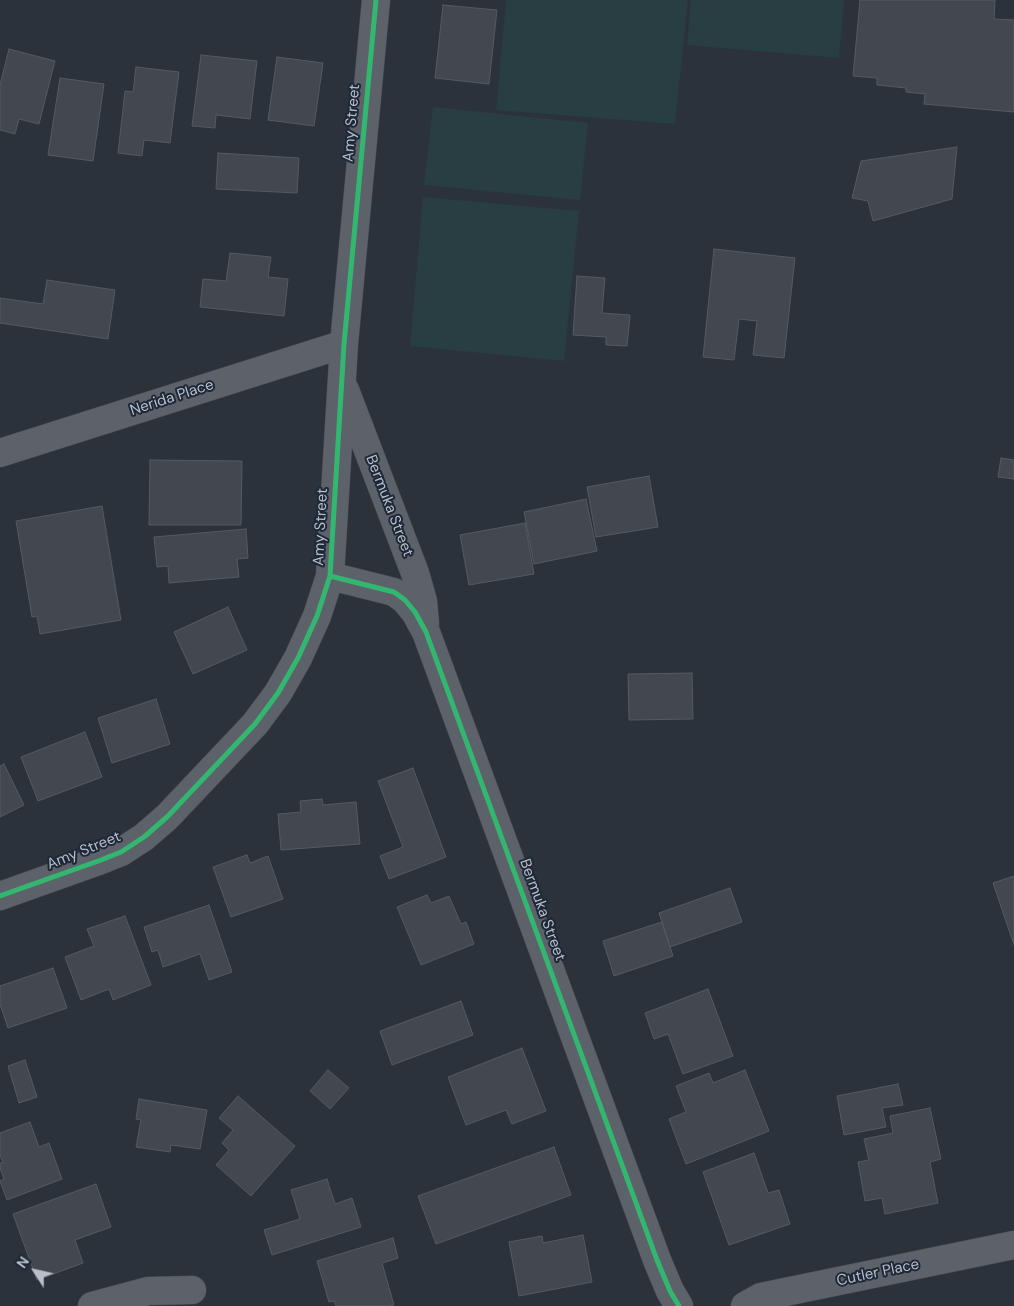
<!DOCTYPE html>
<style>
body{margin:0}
#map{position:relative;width:1014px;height:1306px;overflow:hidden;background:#2b323c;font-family:"DM Sans",sans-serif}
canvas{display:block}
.north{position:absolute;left:10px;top:1246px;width:50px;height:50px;-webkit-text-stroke:4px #1f2837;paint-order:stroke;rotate:305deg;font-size:14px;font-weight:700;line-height:20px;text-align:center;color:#b7bfcc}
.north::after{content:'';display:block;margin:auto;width:18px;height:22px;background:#b7bfcc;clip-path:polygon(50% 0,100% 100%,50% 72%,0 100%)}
</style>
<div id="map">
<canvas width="1014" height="1306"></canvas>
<div class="north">N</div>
</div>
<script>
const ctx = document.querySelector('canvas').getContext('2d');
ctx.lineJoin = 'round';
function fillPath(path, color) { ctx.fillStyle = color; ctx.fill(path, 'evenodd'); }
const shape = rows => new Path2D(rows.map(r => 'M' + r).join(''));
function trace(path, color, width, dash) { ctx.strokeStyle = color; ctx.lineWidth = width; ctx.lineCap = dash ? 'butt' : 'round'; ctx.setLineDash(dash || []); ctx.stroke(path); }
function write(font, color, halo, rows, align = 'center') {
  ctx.font = font + ' "DM Sans",sans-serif'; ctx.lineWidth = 4; ctx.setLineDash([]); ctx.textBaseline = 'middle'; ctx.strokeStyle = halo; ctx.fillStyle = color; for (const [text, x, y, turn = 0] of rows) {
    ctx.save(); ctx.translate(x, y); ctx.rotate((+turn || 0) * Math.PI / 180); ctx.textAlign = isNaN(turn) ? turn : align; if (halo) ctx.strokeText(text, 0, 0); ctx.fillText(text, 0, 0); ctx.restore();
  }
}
fillPath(shape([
 [506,0,688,0,675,124,496,110],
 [691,0,844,0,839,58,687,45],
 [433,107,588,123,580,200,424,185],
 [423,197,579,211,564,361,410,346]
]), '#283e42');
const building = shape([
 [860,0,995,0,994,19,1014,20,1014,112,924,104,925,94,906,92,906,88,877,85,877,78,853,76,860,0],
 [443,5,497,10,489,84,435,78,443,5],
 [9,49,55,61,39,124,19,119,15,134,0,130,0,85,9,49],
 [201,55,257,61,250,119,216,115,215,128,192,126,201,55],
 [277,57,323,63,314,126,268,120,277,57],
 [136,67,179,72,170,143,144,140,142,156,118,153,125,91,133,92,136,67],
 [60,78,104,84,93,161,48,155,60,78],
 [957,147,952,199,873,221,868,201,852,198,861,161,957,147],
 [218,153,299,158,297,193,216,189,218,153],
 [714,249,795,258,784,358,753,355,757,321,739,319,734,360,703,357,714,249],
 [230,253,271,257,268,277,288,279,284,316,200,307,203,279,226,281,230,253],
 [577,276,605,278,602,313,630,315,627,346,606,345,606,337,573,335,577,276],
 [47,280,115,290,108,339,0,323,0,298,43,304,47,280],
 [1001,458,1014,460,1014,479,998,477,1001,458],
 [150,460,242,461,241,525,149,525,150,460],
 [649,476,658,527,596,537,587,487,649,476],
 [586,499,597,551,534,564,524,512,586,499],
 [102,506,121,620,40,634,37,616,32,617,16,521,102,506],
 [525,523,534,574,469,585,460,535,525,523],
 [246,529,248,558,237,559,239,577,169,583,168,566,157,567,154,537,246,529],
 [228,607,247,650,193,674,174,632,228,607],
 [692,673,693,719,629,720,628,674,692,673],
 [156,699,170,744,112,763,98,718,156,699],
 [85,732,102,777,38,801,21,757,85,732],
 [4,764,24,805,0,817,0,766,4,764],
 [413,768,446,857,389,879,380,856,403,847,378,781,413,768],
 [322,799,323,805,356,802,360,844,281,850,278,814,301,812,300,801,322,799],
 [247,855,250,863,268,856,283,899,231,917,213,867,247,855],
 [1014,876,1014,945,993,883,1014,876],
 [730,888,742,922,670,947,659,913,730,888],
 [427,895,431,903,449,896,461,924,466,922,474,944,421,965,397,907,427,895],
 [209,905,232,972,209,980,200,954,163,967,158,950,152,952,144,927,209,905],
 [125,916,151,985,113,1000,109,989,81,1000,65,957,94,946,87,929,125,916],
 [662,922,673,956,614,976,603,941,662,922],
 [53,968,67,1008,8,1028,0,1004,0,986,53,968],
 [708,989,733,1056,683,1074,668,1034,654,1039,645,1013,708,989],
 [461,1001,473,1035,392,1065,380,1031,461,1001],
 [522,1048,546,1111,512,1124,506,1110,466,1125,448,1077,522,1048],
 [25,1060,37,1097,19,1103,8,1066,25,1060],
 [328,1070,349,1088,330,1109,310,1091,328,1070],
 [745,1070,769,1131,686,1164,669,1119,686,1112,676,1086,709,1073,713,1083,745,1070],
 [898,1084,903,1105,882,1108,886,1127,844,1135,837,1096,898,1084],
 [238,1096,295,1146,251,1196,216,1165,229,1150,222,1143,233,1130,219,1118,238,1096],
 [139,1099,207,1110,200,1149,171,1145,170,1152,136,1147,141,1120,136,1119,139,1099],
 [930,1108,941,1159,930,1162,938,1203,885,1214,882,1198,865,1201,858,1162,869,1160,864,1139,893,1133,890,1116,930,1108],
 [30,1122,39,1147,49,1143,62,1179,7,1200,0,1181,4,1179,0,1168,0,1163,3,1163,0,1155,0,1133,30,1122],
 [554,1147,571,1195,436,1244,418,1196,554,1147],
 [754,1153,768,1193,779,1190,790,1224,729,1245,703,1172,754,1153],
 [327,1179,335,1204,352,1198,361,1227,272,1255,264,1230,300,1219,291,1190,327,1179],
 [96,1184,111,1227,75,1240,83,1263,37,1280,13,1214,96,1184],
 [583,1235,592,1282,519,1296,509,1242,542,1236,543,1243,583,1235],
 [393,1238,398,1258,382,1263,394,1305,389,1306,336,1306,334,1301,329,1302,317,1261,393,1238]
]);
fillPath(building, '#434850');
trace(building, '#545a63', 1);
const minor = shape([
 [345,390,415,573,423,601,425,623],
 [0,453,344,344],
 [330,576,394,592,405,600,415,612,426,632,657,1260,670,1291,679,1306],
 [0,896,101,860,121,852,144,837,167,817,255,724,278,693,298,658,317,616,330,576,344,344,376,0],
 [92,1306,148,1291,192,1290],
 [745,1306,761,1297,1014,1245]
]);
trace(minor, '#484d54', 29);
trace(minor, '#5d6169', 28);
trace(shape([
 [330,576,394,592,405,600,415,612,426,632,657,1260,670,1291,679,1306],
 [0,896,101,860,121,852,144,837,167,817,255,724,278,693,298,658,317,616,330,576,344,344,376,0]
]), '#33b770', 5);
write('15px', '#b7bfcc', '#1f2837', [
 ["Amy Street",352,123,-85],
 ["Nerida Place",172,398,-18],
 ["Bermuka Street",389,506,69],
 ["Amy Street",321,527,-87],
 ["Amy Street",84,851,-22],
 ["Bermuka Street",542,910,70],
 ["Cutler Place",878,1273,-12]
]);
</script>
